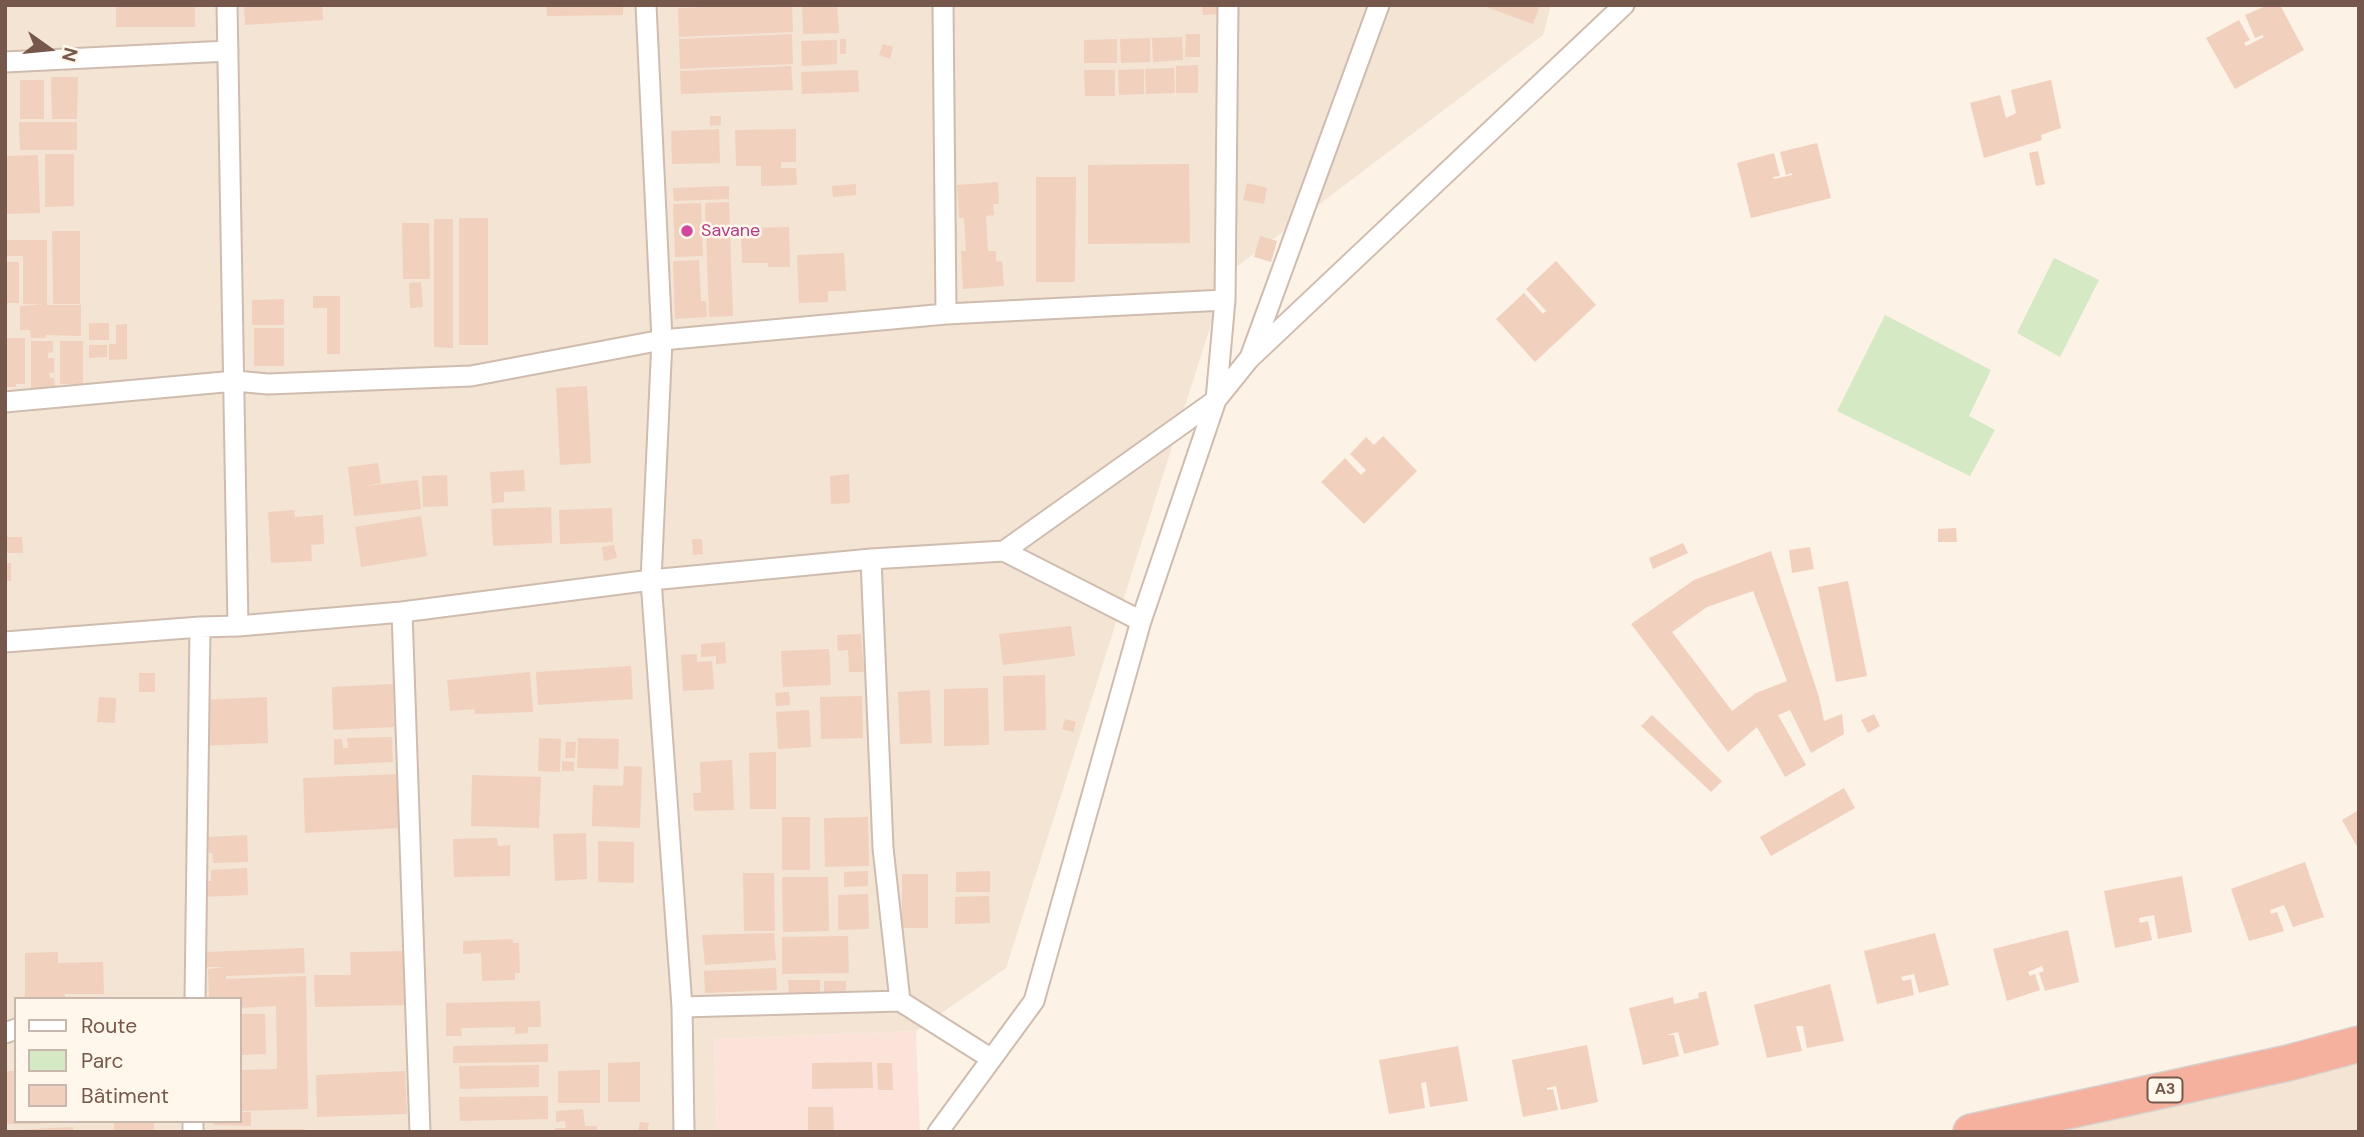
<!DOCTYPE html>
<meta charset="utf-8">
<style>
body{margin:0}
#map{position:relative;width:2364px;height:1137px;overflow:hidden;background:#fcf2e6;font-family:"DM Sans",sans-serif}
canvas{display:block}
.frame{position:absolute;inset:0;border:7px solid #75584b;pointer-events:none}
.legend{position:absolute;left:14px;top:997px;width:228px;height:126px;box-sizing:border-box;background:#fff7ec;border:2px solid #c8b7ac;margin:0;padding:9px 12px;list-style:none;font-size:21px;color:#75584b}
.legend li{display:flex;align-items:center;gap:14px;height:35px}
.legend b{width:35px;border:2px solid #c8b7ac}
.north{position:absolute;left:14px;top:14px;width:70px;height:70px;-webkit-text-stroke:5px #fff7ec;paint-order:stroke;rotate:105deg;font-size:19px;font-weight:700;line-height:28px;text-align:center;color:#75584b}
.north::after{content:'';display:block;margin:auto;width:24px;height:32px;background:#75584b;clip-path:polygon(50% 0,100% 100%,50% 72%,0 100%)}
</style>
<div id="map">
<canvas width="2364" height="1137"></canvas>
<div class="frame"></div>
<ul class="legend">
<li><b style="height:9px;background:#fff"></b>Route</li>
<li><b style="height:19px;background:#d5e9c4"></b>Parc</li>
<li><b style="height:19px;background:#f1d0be"></b>Bâtiment</li>
</ul>
<div class="north">N</div>
</div>
<script>
const ctx = document.querySelector('canvas').getContext('2d');
ctx.lineJoin = 'round';
function fillPath(path, color) { ctx.fillStyle = color; ctx.fill(path, 'evenodd'); }
const shape = rows => new Path2D(rows.map(r => 'M' + r).join(''));
function trace(path, color, width, dash) { ctx.strokeStyle = color; ctx.lineWidth = width; ctx.lineCap = dash ? 'butt' : 'round'; ctx.setLineDash(dash || []); ctx.stroke(path); }
function write(font, color, halo, rows, align = 'center') {
  ctx.font = font + ' "DM Sans",sans-serif'; ctx.lineWidth = 5; ctx.setLineDash([]); ctx.textBaseline = 'middle'; ctx.strokeStyle = halo; ctx.fillStyle = color; for (const [text, x, y, turn = 0] of rows) {
    ctx.save(); ctx.translate(x, y); ctx.rotate((+turn || 0) * Math.PI / 180); ctx.textAlign = isNaN(turn) ? turn : align; if (halo) ctx.strokeText(text, 0, 0); ctx.fillText(text, 0, 0); ctx.restore();
  }
}
fillPath(shape([
 [5,5,1551,5,1543,35,1227,274,1006,968,916,1031,714,1039,717,1132,5,1132],
 [16,999,240,999,240,1121,16,1121],
 [2359,1046,2359,1132,2037,1132]
]), '#f3e4d4');
fillPath(shape([
 [916,1031,920,1132,717,1132,714,1039]
]), '#fce3da');
fillPath(shape([
 [2054,258,2099,280,2060,357,2017,333],
 [1885,315,1991,370,1969,416,1995,430,1970,476,1837,411]
]), '#d5e9c4');
fillPath(shape([
 [116,5,195,5,195,27,116,27],
 [244,5,322,5,323,20,245,25],
 [546,5,623,5,623,15,547,16],
 [743,5,792,5,793,32,679,37,678,8],
 [802,5,837,5,839,33,803,34],
 [1202,5,1220,5,1220,14,1203,15],
 [1481,5,1540,5,1533,24],
 [2268,5,2280,5,2304,50,2235,89,2206,38,2239,20,2250,40,2244,43,2246,46,2264,37,2262,35,2255,38,2245,15],
 [792,34,793,64,680,69,679,39],
 [1186,34,1200,34,1200,57,1185,57],
 [1182,37,1183,60,1153,62,1152,38],
 [1150,38,1150,62,1121,63,1120,39],
 [840,39,846,39,846,54,840,54],
 [1117,39,1117,63,1084,63,1084,40],
 [837,40,837,64,802,66,801,41],
 [883,44,893,47,890,59,879,55],
 [1198,65,1198,93,1176,93,1176,66],
 [791,66,793,90,681,94,680,71],
 [1174,68,1175,93,1146,94,1145,69],
 [1144,69,1144,94,1119,95,1118,70],
 [858,70,859,92,802,94,801,72],
 [1084,70,1115,70,1115,96,1085,96],
 [51,77,78,77,77,119,52,119],
 [20,80,44,80,44,119,20,119],
 [2051,80,2061,128,2041,135,2042,140,1984,158,1970,103,2000,95,2006,118,2016,113,2011,90],
 [710,116,721,116,721,125,710,126],
 [19,122,77,122,77,150,20,150],
 [719,129,720,163,672,164,671,131],
 [796,129,796,162,781,162,781,168,796,168,797,185,761,186,761,166,736,166,735,130],
 [1817,143,1831,198,1751,218,1737,163,1774,153,1780,176,1773,177,1774,179,1792,175,1792,173,1786,175,1780,152],
 [2038,151,2045,184,2036,186,2029,153],
 [45,154,74,154,74,206,45,207],
 [38,155,40,213,5,214,5,156],
 [1189,164,1190,243,1088,244,1088,165],
 [1036,177,1076,177,1075,282,1036,282],
 [998,182,999,204,993,204,994,215,986,216,988,251,996,251,996,262,1002,261,1004,286,963,289,961,251,966,251,964,218,959,218,957,185],
 [1247,183,1267,188,1264,204,1243,200],
 [856,184,856,195,833,197,832,186],
 [729,186,729,199,674,201,673,188],
 [729,202,733,316,709,317,705,203],
 [701,203,703,256,675,257,673,204],
 [459,218,488,218,488,345,459,345],
 [434,219,453,219,453,348,434,347],
 [402,223,429,223,430,279,403,279],
 [789,227,790,267,768,267,768,263,742,263,741,228],
 [52,231,80,231,80,304,53,304],
 [1260,236,1277,241,1271,262,1254,257],
 [5,240,47,240,47,305,81,305,81,336,46,335,46,338,31,338,30,330,20,330,20,306,43,304,23,304,23,256,5,256],
 [844,253,846,291,828,291,828,302,799,303,797,255],
 [699,260,701,301,706,301,707,317,675,319,673,261],
 [1556,261,1596,305,1535,362,1496,319,1524,293,1543,314,1546,311,1526,289],
 [5,262,19,262,19,303,5,303],
 [421,282,423,307,410,308,409,283],
 [313,296,340,296,340,354,327,354,327,308,313,308],
 [284,299,284,325,252,325,252,300],
 [89,323,109,323,109,340,89,340],
 [127,324,127,359,109,360,109,344,116,344,116,325],
 [254,328,284,328,284,366,254,366],
 [5,338,25,338,25,384,16,384,16,387,5,387],
 [31,341,53,341,53,352,48,353,48,358,54,358,54,373,49,372,50,378,54,378,55,388,31,388],
 [60,341,83,341,83,384,60,384],
 [89,345,107,345,107,357,89,358],
 [587,386,591,463,560,465,556,388],
 [1383,436,1417,471,1364,524,1321,482,1345,458,1361,475,1366,470,1350,454,1366,437,1374,445],
 [378,463,381,483,365,486,418,480,421,509,354,516,348,467],
 [524,470,525,491,504,492,504,502,492,503,490,472],
 [849,474,850,503,831,504,830,476],
 [447,475,448,506,423,507,422,476],
 [551,507,552,543,493,546,491,509],
 [612,508,613,542,560,544,559,510],
 [294,510,295,517,323,515,324,544,311,545,312,561,271,563,268,512],
 [421,516,427,556,361,567,355,527],
 [1956,528,1957,542,1938,542,1938,529],
 [5,537,22,537,23,553,5,553],
 [692,539,702,539,703,554,693,555],
 [1683,543,1688,553,1653,569,1649,558],
 [614,545,617,558,604,561,602,547],
 [1810,547,1814,569,1792,573,1789,550],
 [1771,551,1819,697,1824,721,1842,714,1844,734,1811,753,1790,710,1778,715,1806,765,1785,777,1757,727,1728,752,1631,624,1694,580],
 [1753,591,1787,681,1756,693,1732,711,1672,632,1707,607],
 [5,563,11,563,11,581,5,581],
 [1848,581,1867,676,1836,682,1818,587],
 [1071,626,1075,656,1003,665,999,634],
 [861,634,864,672,849,672,848,650,838,651,837,635],
 [725,642,726,663,716,664,716,656,701,657,701,644],
 [829,649,831,685,783,687,781,651],
 [697,654,697,662,712,661,714,689,683,691,681,655],
 [631,666,633,699,538,705,536,672],
 [530,672,533,712,475,714,474,709,450,711,447,680],
 [139,673,155,673,155,692,139,692],
 [1045,675,1046,730,1004,731,1003,676],
 [393,684,394,727,333,730,332,687],
 [988,688,989,745,944,746,944,689],
 [930,690,932,743,900,744,898,692],
 [789,692,790,705,776,706,775,693],
 [862,696,863,738,821,739,820,697],
 [99,697,116,698,115,723,97,722],
 [267,697,268,743,203,746,202,700],
 [809,710,811,747,778,749,776,712],
 [1874,714,1880,726,1868,733,1861,720],
 [1652,715,1722,781,1711,792,1641,726],
 [1065,719,1076,722,1073,732,1062,729],
 [392,737,393,762,334,765,334,739,342,739,343,748,348,748,347,738],
 [539,738,561,739,560,772,538,771],
 [578,738,619,739,618,769,577,768],
 [566,742,576,742,575,758,565,758],
 [776,752,776,809,750,809,749,753],
 [732,760,734,810,694,811,693,793,701,793,700,762],
 [562,761,574,762,574,771,562,771],
 [624,766,642,767,640,828,592,826,593,785,623,786],
 [399,774,401,828,305,833,303,778],
 [472,775,541,777,539,828,471,826],
 [1844,788,1855,808,1771,856,1760,837],
 [2359,810,2359,850,2342,820],
 [782,817,810,817,810,870,782,870],
 [868,817,869,866,825,867,824,818],
 [586,833,587,879,555,881,553,834],
 [247,835,248,862,213,863,212,853,209,853,208,837],
 [497,838,498,846,510,845,510,876,454,877,453,839],
 [598,841,634,842,634,883,598,882],
 [2305,862,2324,917,2293,927,2284,905,2270,910,2271,914,2277,912,2284,931,2249,941,2231,889],
 [247,868,248,895,202,897,202,881,211,881,211,870],
 [868,871,868,886,844,887,844,872],
 [990,871,990,892,956,892,956,872],
 [743,873,774,873,775,931,744,931],
 [902,874,928,874,928,928,902,928],
 [2182,876,2192,932,2158,939,2154,915,2139,918,2140,923,2148,921,2152,940,2115,948,2104,891],
 [782,877,828,877,829,931,783,932],
 [868,894,869,929,838,930,838,895],
 [989,896,990,923,955,924,955,897],
 [2068,930,2079,982,2045,991,2039,973,2044,971,2042,966,2028,972,2030,976,2035,974,2040,990,2007,1001,1993,949],
 [774,933,776,960,705,965,702,935],
 [1935,933,1949,985,1919,993,1914,974,1901,977,1903,981,1911,979,1914,995,1877,1004,1864,951],
 [848,936,849,973,782,974,782,937],
 [513,939,513,943,519,943,520,973,515,973,515,980,482,981,481,953,463,954,463,941],
 [304,948,305,973,226,976,226,979,306,976,308,1109,240,1111,240,1070,277,1069,276,1006,240,1008,240,999,209,999,208,969,227,967,206,967,206,952],
 [409,951,410,1005,315,1007,314,975,351,975,350,952],
 [58,952,58,963,103,962,104,994,65,994,65,999,25,999,25,953],
 [776,968,777,990,705,993,704,971],
 [788,980,820,980,820,995,789,996],
 [824,981,846,981,846,992,824,993],
 [1830,984,1844,1041,1807,1048,1803,1026,1796,1026,1802,1051,1767,1058,1754,1005],
 [1706,991,1719,1045,1684,1054,1678,1032,1667,1035,1674,1035,1679,1056,1643,1065,1629,1008,1673,997,1674,1004,1699,998,1698,993],
 [540,1001,541,1027,528,1027,528,1033,515,1034,515,1027,461,1028,462,1036,446,1036,446,1003],
 [240,1014,265,1014,266,1054,240,1055],
 [548,1044,548,1062,453,1063,453,1046],
 [1587,1045,1598,1102,1561,1110,1556,1086,1547,1088,1547,1090,1553,1089,1558,1110,1523,1117,1512,1060],
 [1458,1046,1468,1101,1430,1107,1426,1082,1421,1083,1425,1108,1389,1114,1379,1060],
 [640,1062,640,1102,608,1102,608,1063],
 [872,1062,873,1088,812,1089,812,1063],
 [877,1063,892,1063,893,1090,878,1090],
 [539,1065,539,1087,460,1089,459,1066],
 [600,1070,600,1103,558,1103,558,1071],
 [5,1071,16,1071,16,1121,41,1121,41,1124,5,1124],
 [405,1071,407,1114,317,1117,316,1075],
 [548,1096,548,1119,460,1121,459,1097],
 [808,1107,833,1107,834,1132,808,1132],
 [583,1109,585,1126,597,1126,597,1132,555,1132,555,1128,566,1128,565,1121,556,1122,556,1111],
 [240,1112,251,1112,251,1126,214,1125,214,1121,240,1121],
 [154,1122,154,1132,114,1132,114,1123],
 [640,1122,649,1123,647,1132,638,1132],
 [73,1127,73,1132,16,1132,16,1130],
 [212,1129,305,1129,305,1132,212,1132]
]), '#f1d0be');
const street = shape([
 [227,5,238,626],
 [646,5,662,340,651,580,682,1007,684,1132],
 [943,5,946,314],
 [5,62,228,51],
 [1251,355,1379,5],
 [5,402,235,381,268,384,471,376,662,340,946,314,1225,300],
 [1004,551,1216,400,1225,300,1228,5],
 [871,559,883,848,900,1001,990,1058],
 [402,612,420,1132],
 [5,642,200,627,238,626,402,612,651,580,871,559,1004,551,1141,621],
 [195,999,200,627],
 [682,1007,900,1001],
 [5,1033,16,1029],
 [193,1132,193,1121],
 [938,1132,1034,1001,1141,621,1216,400,1249,359,1624,5]
]);
const highway = shape([
 [1971,1132,2288,1063,2359,1044]
]);
trace(street, '#cfbcaf', 23);
trace(highway, '#d8d0cd', 38);
trace(street, '#fff', 19);
trace(highway, '#f5b19e', 35);
for (const [x, y, r, color] of [
 [687,231,7,"#d1479c"]
]) { const dot = new Path2D(); dot.arc(x, y, r, 0, 2 * Math.PI); ctx.fillStyle = color; ctx.fill(dot); trace(dot, '#fff7ec', 2.5); }
for (const [x, y, w] of [
 [2165,1090,35]
]) { const box = new Path2D(); box.roundRect(x - w / 2, y - 12.5, w, 25, 5); ctx.fillStyle = '#fff7ec'; ctx.fill(box); trace(box, '#75584b', 2); }
write('bold 16px', '#75584b', null, [
 ["A3",2165,1090]
]);
write('18px', '#b23c85', '#fff7ec', [
 ["Savane",701,231]
], 'left');
</script>
